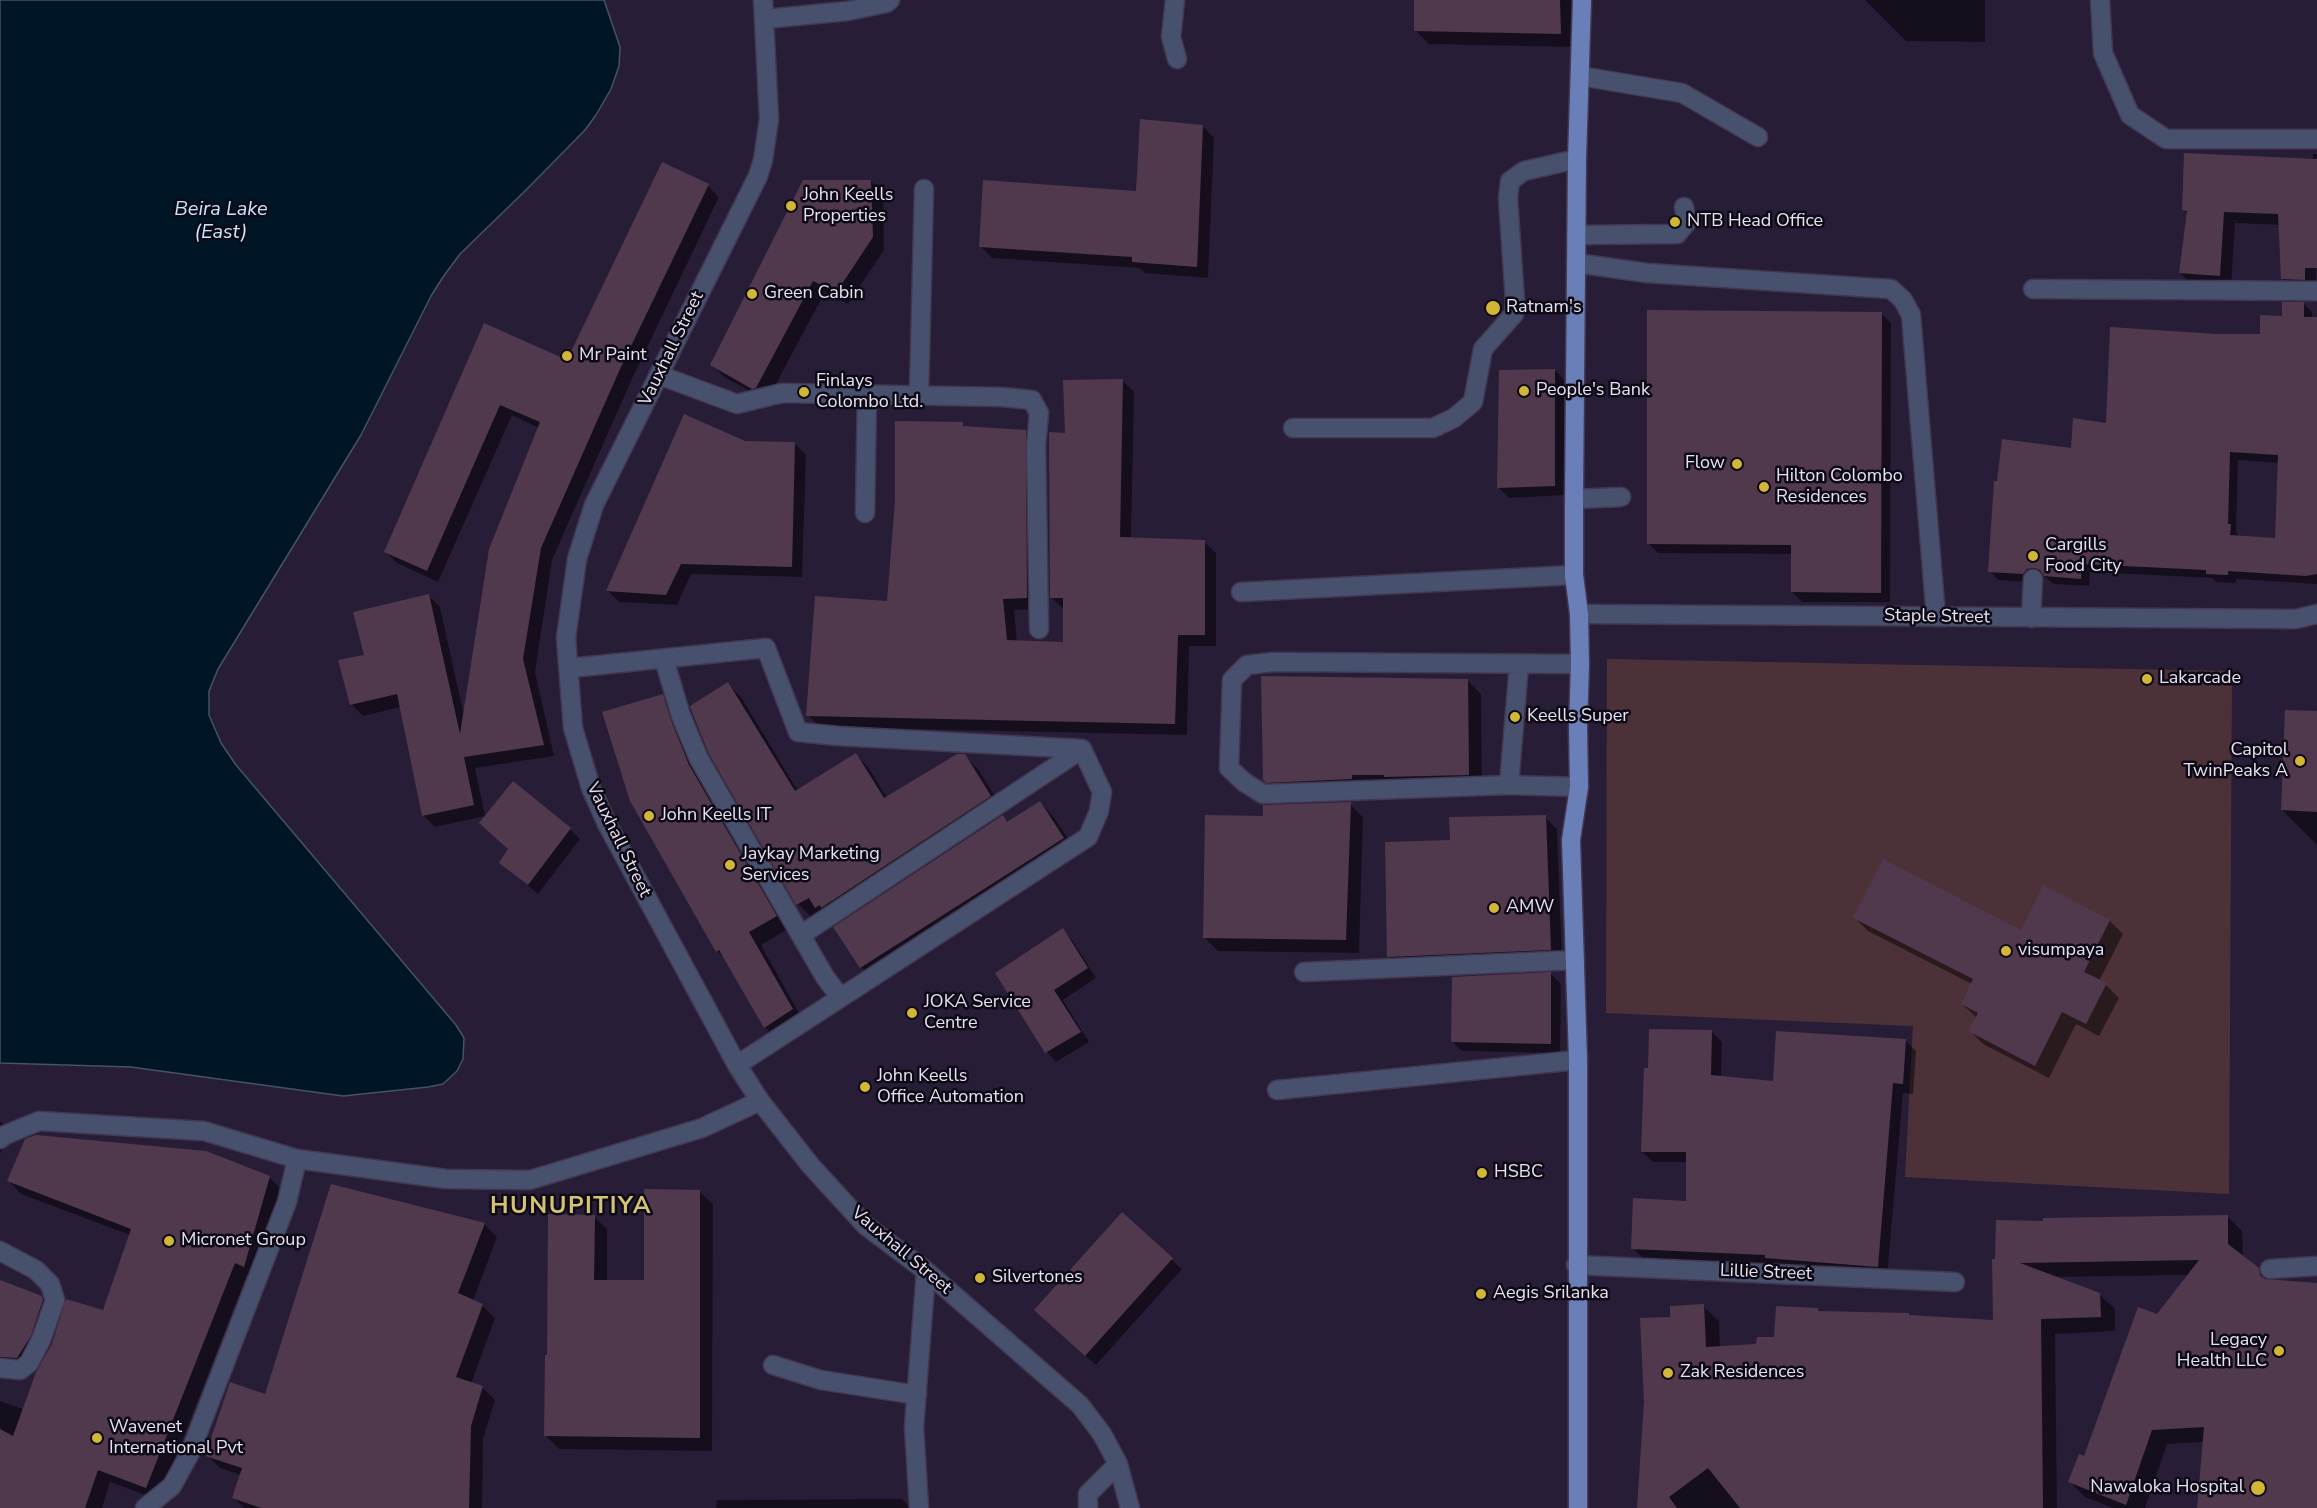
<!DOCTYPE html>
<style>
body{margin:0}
canvas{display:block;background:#271d37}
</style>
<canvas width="2317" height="1508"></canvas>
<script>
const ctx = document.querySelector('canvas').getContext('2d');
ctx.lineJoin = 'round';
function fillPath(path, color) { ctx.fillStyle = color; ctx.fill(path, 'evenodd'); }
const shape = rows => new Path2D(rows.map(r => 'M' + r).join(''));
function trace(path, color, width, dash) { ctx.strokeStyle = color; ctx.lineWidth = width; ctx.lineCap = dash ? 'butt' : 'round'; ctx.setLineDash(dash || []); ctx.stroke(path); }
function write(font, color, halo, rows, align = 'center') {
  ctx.font = font + ' "Nunito Sans",sans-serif'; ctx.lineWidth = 5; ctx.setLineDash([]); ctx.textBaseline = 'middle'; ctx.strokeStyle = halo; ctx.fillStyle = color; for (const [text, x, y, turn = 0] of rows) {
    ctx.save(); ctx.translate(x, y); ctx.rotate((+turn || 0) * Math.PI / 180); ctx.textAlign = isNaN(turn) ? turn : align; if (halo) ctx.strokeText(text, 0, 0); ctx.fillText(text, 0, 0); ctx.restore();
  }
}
fillPath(shape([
 [1607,659,2232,671,2229,1194,1905,1177,1913,1026,1606,1013]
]), '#4c3238');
const water = shape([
 [0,0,604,0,620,47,619,66,611,89,596,115,585,130,526,190,460,254,443,277,431,296,361,435,218,669,209,691,209,715,221,743,236,765,456,1025,464,1038,463,1059,457,1071,443,1084,428,1087,343,1096,131,1067,0,1063,0,0]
]);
fillPath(water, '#001626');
trace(water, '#455363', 1.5);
fillPath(shape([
 [1416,0,1573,0,1573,47,1429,44,1416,31],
 [1865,0,1985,0,1985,42,1906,41],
 [1203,126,1214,138,1208,278,1145,273,1140,268,992,258,980,246,1137,192],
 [2313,154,2317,154,2316,291,2294,291,2282,279,2280,225,2235,223,2231,287,2192,285,2180,273,2188,214,2183,210,2313,160],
 [871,181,883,193,884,250,848,304,825,292,768,399,766,400,724,377,712,365],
 [708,186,719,197,631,381,552,560,535,672,554,756,475,768,485,816,435,827,423,815,401,707,363,716,351,704,366,656,429,596,440,607,464,716,539,428,512,415,438,582,397,563,385,551,485,325,568,362],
 [2304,304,2312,312,2312,318,2317,319,2317,584,2236,579,2236,583,2216,582,2212,578,2090,572,2089,586,2054,584,2044,576,2036,577,2032,582,1998,580,1990,571,2072,450,2108,425,2216,335,2261,336],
 [2238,460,2280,463,2276,539,2239,537,2236,531],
 [1881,313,1891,323,1890,602,1802,602,1792,592,1792,554,1658,553,1648,543],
 [1555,370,1564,380,1565,495,1509,498,1499,488],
 [1122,380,1134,392,1131,539,1204,542,1216,553,1216,646,1189,646,1187,735,820,727,808,715,889,602,962,423,966,428,1025,432,1037,444,1038,609,1014,610,1017,642,1065,643,1063,609,1051,597,1050,434,1066,435],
 [744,443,795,444,806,455,802,577,691,574,677,605,619,602,608,591],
 [1468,681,1481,694,1482,788,1278,793,1264,780],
 [728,684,741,697,798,791,856,755,869,768,887,798,964,756,978,769,1003,809,811,917,798,904,710,753],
 [662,695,674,708,788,929,761,945,804,1022,777,1039,765,1027,726,960,717,951],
 [2317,713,2317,845,2282,810],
 [1040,803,1053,816,1076,851,874,980,861,967,1002,817,1008,823],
 [1350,804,1363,817,1359,953,1218,951,1205,938,1265,817],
 [1545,817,1557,829,1562,961,1401,968,1389,956,1451,841],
 [570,829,580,839,538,894,501,863,510,850],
 [2044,887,2110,921,2123,934,2099,981,2106,985,2119,998,2099,1036,2076,1024,2049,1078,1983,1044,1970,1031,1977,1018,1962,1004,1972,984,1868,931,1855,918,2022,932],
 [1062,930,1072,940,1096,978,1063,1000,1089,1042,1056,1062,1047,1052,997,973],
 [1551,974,1561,984,1560,1053,1462,1051,1452,1042],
 [1712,1032,1722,1042,1721,1077,1774,1083,1905,1040,1916,1051,1913,1094,1903,1093,1887,1277,1777,1268,1774,1265,1643,1259,1633,1248,1687,1202,1687,1162,1653,1162,1642,1152,1650,1070],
 [0,1121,16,1137,6,1143,0,1153],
 [269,1177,282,1190,257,1278,247,1275,159,1500,110,1482,102,1508,0,1508,0,1401,119,1442,104,1312,130,1235,21,1194,9,1181],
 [699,1191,713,1204,712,1451,559,1449,545,1435,549,1357,594,1216,607,1229,607,1282,645,1282],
 [1122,1214,1182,1269,1096,1365,1045,1320],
 [2227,1216,2242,1231,2243,1257,2270,1281,2317,1285,2317,1450,2204,1442,2167,1444,2145,1508,2113,1508,2085,1497,2070,1482,2085,1458,2158,1316,2190,1275,2055,1277,2099,1294,2115,1309,2115,1331,2055,1334,2057,1508,1641,1508,1672,1318,1703,1306,1719,1321,1720,1348,1758,1345,1775,1339,1817,1310,1819,1312,1908,1314,1910,1316,1994,1321,1994,1260,2044,1223],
 [484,1224,497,1237,473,1301,482,1305,495,1318,471,1384,483,1388,495,1400,483,1439,482,1508,244,1508,234,1498,241,1475,220,1468,207,1455,266,1395],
 [0,1281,41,1297,51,1308,27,1367,0,1363],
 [902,1499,911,1508,716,1508,717,1500]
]), '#0007');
fillPath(shape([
 [1414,0,1560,0,1561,34,1414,31],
 [1140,119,1203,125,1197,267,1132,262,1132,257,979,247,983,180,1136,191],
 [2184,153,2317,159,2317,268,2305,268,2305,280,2281,279,2278,214,2224,212,2220,276,2179,273,2187,211,2182,210],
 [662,162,709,184,620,369,541,548,523,659,544,745,464,757,474,805,422,816,397,694,350,705,338,660,364,655,353,612,429,594,460,734,489,549,540,422,500,405,427,571,384,552,484,323,567,360],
 [803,180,871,180,873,237,836,293,813,281,756,388,752,389,710,365],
 [2282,302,2304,302,2304,317,2317,317,2317,574,2306,576,2228,571,2228,575,2206,574,2206,570,2082,564,2081,579,2044,576,2040,570,2034,568,2027,569,2023,574,1988,572,1994,481,1997,481,2002,439,2071,448,2073,418,2106,423,2110,327,2216,334,2260,334,2260,315,2282,316],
 [2230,452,2278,455,2275,538,2230,535,2231,524,2228,524],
 [1647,310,1882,312,1881,593,1791,592,1791,545,1647,544],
 [1555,369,1555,486,1497,488,1499,370],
 [1123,379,1120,537,1205,540,1205,635,1178,635,1175,724,806,716,815,596,887,601,895,500,895,421,963,422,963,426,1026,430,1027,598,1003,599,1007,640,1063,642,1063,598,1050,598,1049,432,1065,433,1063,380],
 [684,414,745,441,795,442,792,567,681,564,666,595,606,591],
 [1261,676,1468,679,1469,775,1384,777,1384,775,1352,775,1352,779,1266,783,1263,780],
 [728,682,795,791,856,753,884,798,957,754,965,754,991,796,821,908,820,905,815,908,809,898,796,905,709,754,692,712,690,706],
 [663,694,671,720,689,765,777,916,749,932,793,1009,764,1028,719,950,716,952,630,801,602,712],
 [2285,710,2317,711,2317,812,2281,810],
 [513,781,571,828,528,885,499,863,508,849,479,823],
 [1040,801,1064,838,860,968,833,927,1003,815,1007,822],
 [1351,802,1346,940,1203,938,1205,815,1263,816,1263,805],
 [1546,815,1551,950,1387,957,1385,842,1450,840,1449,817],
 [1883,859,2021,930,2043,885,2110,920,2084,972,2107,983,2086,1024,2062,1012,2035,1066,1968,1031,1978,1013,1961,1004,1973,979,1853,918],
 [1063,928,1088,968,1054,990,1081,1032,1045,1053,995,973],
 [1551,972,1551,1044,1451,1042,1452,977],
 [1649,1029,1712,1030,1711,1075,1773,1081,1776,1031,1906,1039,1903,1084,1893,1083,1878,1267,1765,1258,1765,1255,1631,1249,1633,1198,1686,1201,1686,1152,1641,1152,1644,1068,1648,1068],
 [36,1135,206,1151,270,1176,244,1267,235,1263,146,1488,98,1470,85,1508,0,1508,0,1429,13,1436,36,1372,52,1344,66,1299,103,1310,131,1229,7,1181,25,1139],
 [331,1184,485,1223,458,1293,483,1304,456,1377,483,1386,471,1426,469,1508,261,1508,232,1498,242,1468,205,1456,230,1382,265,1394],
 [644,1189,700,1190,700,1438,544,1436,545,1355,547,1355,548,1214,595,1215,594,1280,644,1280],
 [1122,1212,1173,1258,1085,1356,1034,1310],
 [2228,1215,2228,1244,2259,1268,2260,1275,2265,1279,2317,1283,2317,1508,2197,1508,2204,1427,2152,1430,2126,1505,2068,1482,2079,1454,2084,1456,2138,1307,2157,1314,2199,1260,2020,1263,2100,1293,2101,1317,2041,1319,2043,1508,1740,1508,1708,1468,1669,1497,1677,1508,1637,1508,1644,1402,1640,1318,1670,1317,1670,1306,1704,1304,1706,1347,1756,1344,1757,1337,1774,1337,1776,1306,1818,1308,1818,1311,1909,1313,1909,1315,1993,1320,1992,1259,1995,1259,1996,1220,2043,1221,2043,1218],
 [0,1280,42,1296,43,1300,31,1336,17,1358,0,1357]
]), '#50384d');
const minor = shape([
 [763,0,769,119,763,160,758,176,594,505,577,559,566,638,573,728,591,788,607,824,737,1065,760,1101,811,1166,865,1225,926,1271,1080,1405,1102,1434,1118,1464,1130,1508],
 [1175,0,1171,37,1177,59],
 [2100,0,2103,53,2130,115,2166,139,2317,139],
 [765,19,848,11,886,3,890,0],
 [1580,76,1682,93,1758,137],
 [1576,235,1677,234,1687,222,1684,207],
 [1576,263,1647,273,1891,289,1903,300,1911,315,1936,617],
 [2033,289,2317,291],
 [659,375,737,404,782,393,1002,397,1032,400,1039,413,1036,445,1039,629],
 [919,394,924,189],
 [1293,428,1433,428,1454,418,1473,402,1483,349,1514,314,1515,301,1508,198,1510,181,1524,171,1577,159],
 [1574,499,1621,497],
 [865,513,867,395],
 [1241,592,1574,575],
 [1579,614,2296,619,2317,614],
 [2031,618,2033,579],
 [664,659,681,716,699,759,825,977,840,997],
 [570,668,766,648,798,732,838,736,1082,749],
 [1509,785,1519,664],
 [1579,787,1509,785,1263,794,1244,782,1229,768,1232,680,1247,665,1273,662,1580,664],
 [1304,972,1575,960],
 [737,1065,1088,837,1099,811,1102,792,1082,749,801,935],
 [1277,1090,1578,1060],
 [0,1139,5,1135,39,1121,204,1131,297,1159,446,1179,530,1180,702,1128,760,1101],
 [0,1251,36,1270,50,1284,55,1300,41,1340,29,1363,20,1370,0,1368],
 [1576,1265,1955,1282],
 [2270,1269,2317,1266],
 [773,1365,821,1380,917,1395],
 [145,1508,172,1486,190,1453,287,1202,297,1159],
 [919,1508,914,1427,926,1271],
 [1088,1508,1088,1494,1118,1464]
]);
const major = shape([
 [1578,1508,1578,1060,1571,840,1579,787,1578,728,1580,664,1579,614,1574,575,1574,499,1577,159,1582,0]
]);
trace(minor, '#423851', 21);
trace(major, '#423851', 21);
trace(minor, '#47516d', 18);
trace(major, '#6a7eb7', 18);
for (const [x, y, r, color] of [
 [791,206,6,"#d2b736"],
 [1675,222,6,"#d2b736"],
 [752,294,6,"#d2b736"],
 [1493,308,8,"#d2b736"],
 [567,356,6,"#d2b736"],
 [1524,391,6,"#d2b736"],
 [804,392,6,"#d2b736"],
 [1737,464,6,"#d2b736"],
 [1764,487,6,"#d2b736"],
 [2033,556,6,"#d2b736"],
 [2147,679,6,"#d2b736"],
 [1515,717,6,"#d2b736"],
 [2300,761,6,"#d2b736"],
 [649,816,6,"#d2b736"],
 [730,865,6,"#d2b736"],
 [1494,908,6,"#d2b736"],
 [2006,951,6,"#d2b736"],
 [912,1013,6,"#d2b736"],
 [865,1087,6,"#d2b736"],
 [1482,1173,6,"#d2b736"],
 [169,1241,6,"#d2b736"],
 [980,1278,6,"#d2b736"],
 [1481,1294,6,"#d2b736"],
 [2279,1351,6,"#d2b736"],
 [1668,1373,6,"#d2b736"],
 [97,1438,6,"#d2b736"],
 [2258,1488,8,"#d2b736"]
]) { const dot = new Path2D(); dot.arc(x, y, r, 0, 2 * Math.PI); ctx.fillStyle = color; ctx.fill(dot); trace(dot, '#0e0a15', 2); }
write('18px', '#e6e1f2', '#0e0a15', [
 ["John Keells",803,196],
 ["Properties",803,217],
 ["NTB Head Office",1687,222],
 ["Green Cabin",764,294],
 ["Ratnam's",1506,308],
 ["Mr Paint",579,356],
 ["Finlays",816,382],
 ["Colombo Ltd.",816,403],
 ["People's Bank",1536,391],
 ["Flow",1725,464,"right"],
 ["Hilton Colombo",1776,477],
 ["Residences",1776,498],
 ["Cargills",2045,546],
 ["Food City",2045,567],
 ["Lakarcade",2159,679],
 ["Keells Super",1527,717],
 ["Capitol",2288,751,"right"],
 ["TwinPeaks A",2288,772,"right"],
 ["John Keells IT",661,816],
 ["Jaykay Marketing",742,855],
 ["Services",742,876],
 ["AMW",1506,908],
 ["visumpaya",2018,951],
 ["JOKA Service",924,1003],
 ["Centre",924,1024],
 ["John Keells",877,1077],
 ["Office Automation",877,1098],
 ["HSBC",1494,1173],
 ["Micronet Group",181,1241],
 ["Silvertones",992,1278],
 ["Aegis Srilanka",1493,1294],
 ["Legacy",2267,1341,"right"],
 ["Health LLC",2267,1362,"right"],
 ["Zak Residences",1680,1373],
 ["Wavenet",109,1428],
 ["International Pvt",109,1449],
 ["Nawaloka Hospital",2244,1488,"right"]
], 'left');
write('18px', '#e6e1f2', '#0e0a15', [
 ["Vauxhall Street",672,349,-64],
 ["Staple Street",1937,617,1],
 ["Vauxhall Street",618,840,64],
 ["Vauxhall Street",901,1251,40],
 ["Lillie Street",1766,1273,2]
]);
write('italic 20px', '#c5e6fc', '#0e0a15', [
 ["Beira Lake",221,210],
 ["(East)",221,233]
]);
ctx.letterSpacing = '1.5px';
write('bold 24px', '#d5c375', '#0e0a15', [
 ["HUNUPITIYA",571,1207]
]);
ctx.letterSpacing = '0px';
</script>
